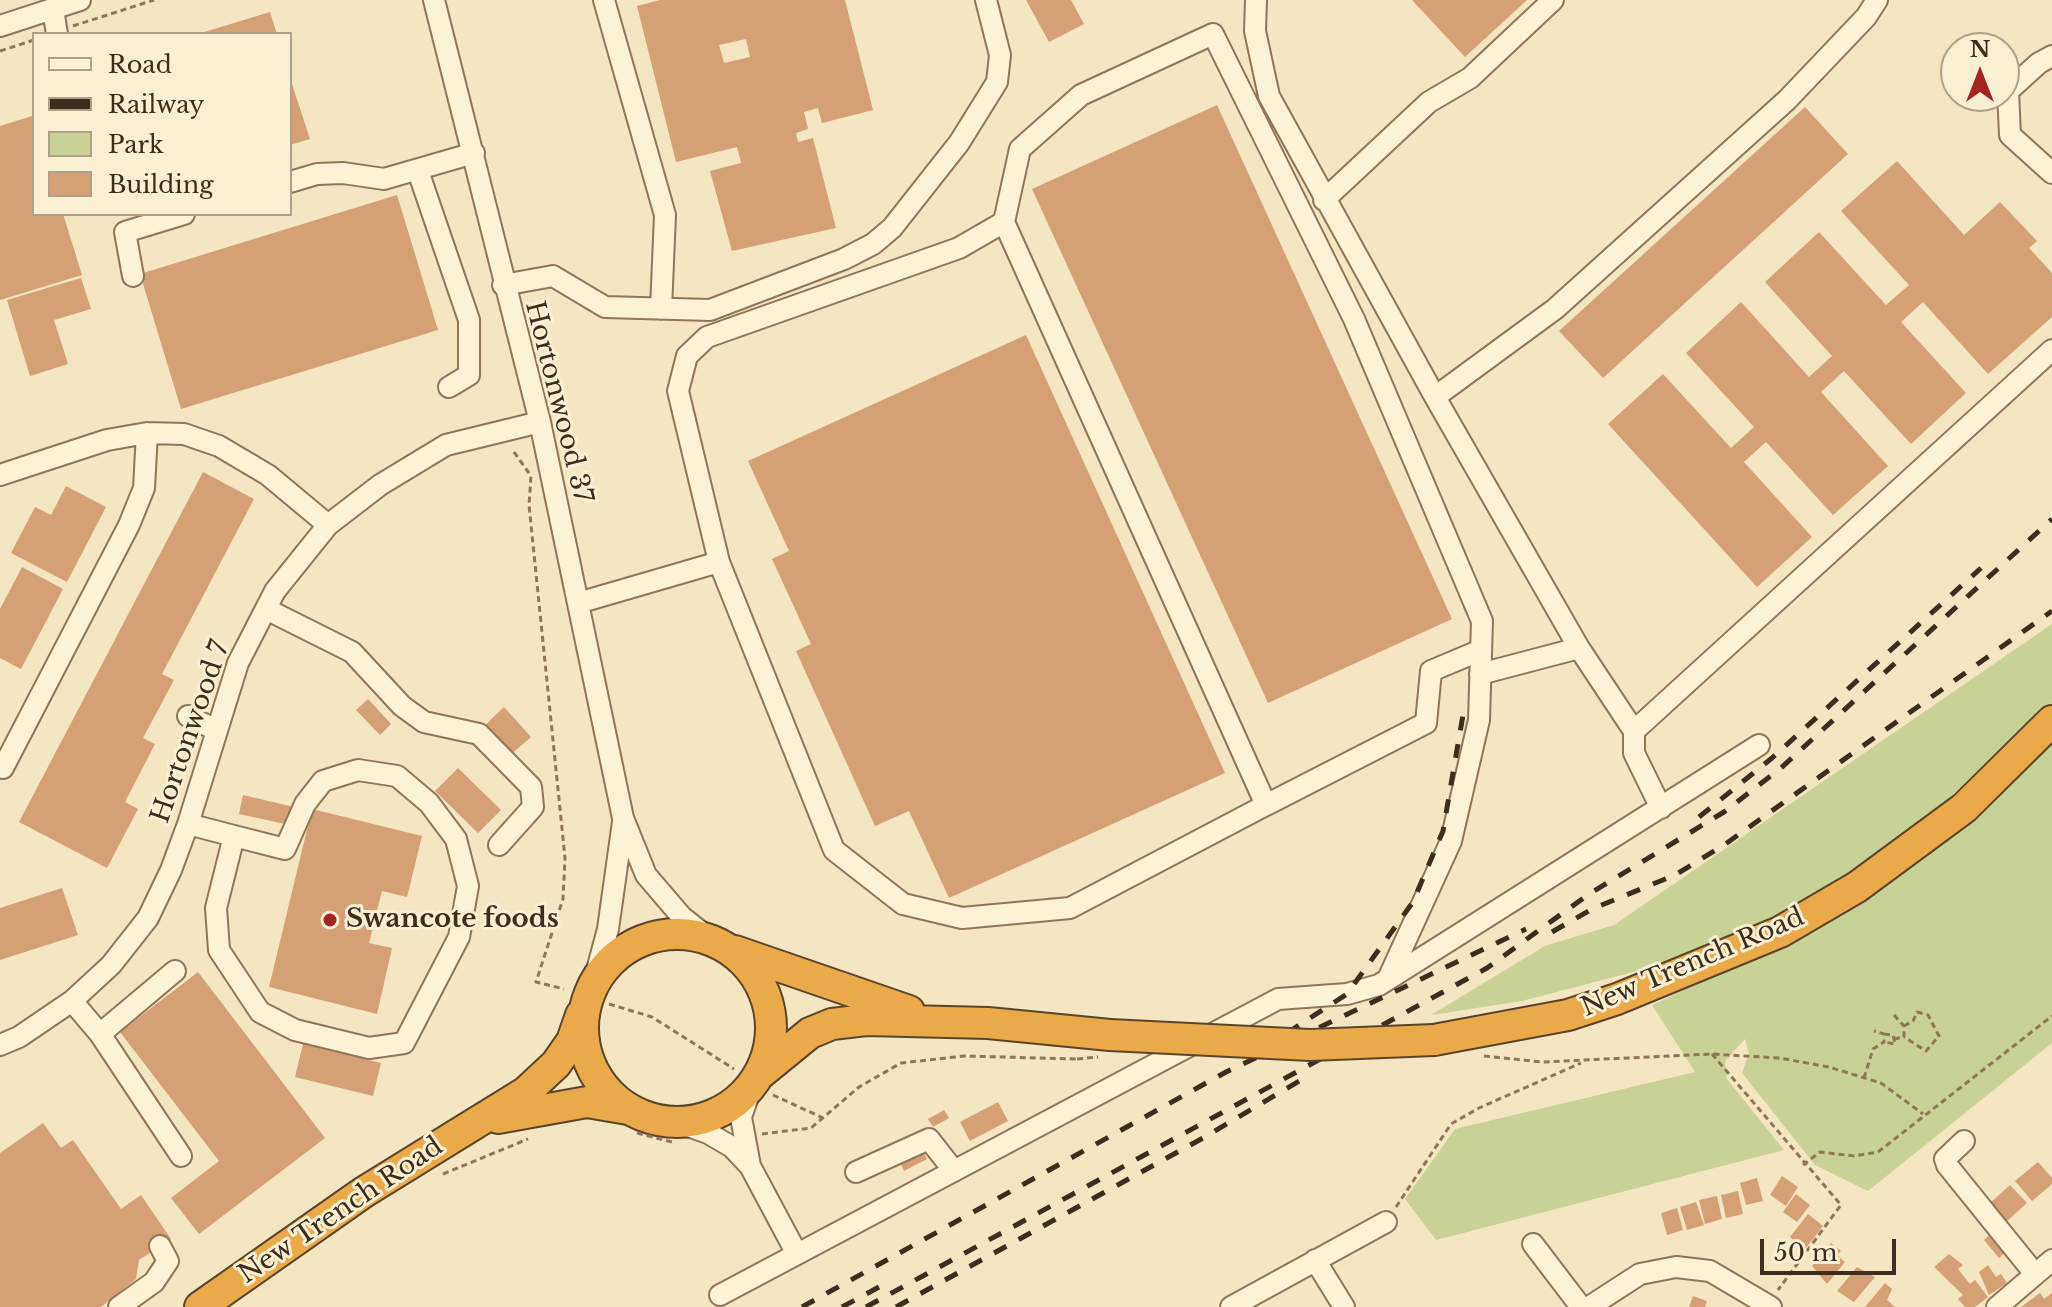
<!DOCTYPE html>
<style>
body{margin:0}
#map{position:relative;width:2052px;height:1307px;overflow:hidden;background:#f3e6c1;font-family:"Libre Baskerville",serif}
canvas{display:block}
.legend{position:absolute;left:32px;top:32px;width:260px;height:184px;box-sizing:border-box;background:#f9efd2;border:2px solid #aea189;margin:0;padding:10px 14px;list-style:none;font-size:24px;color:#3d2d1c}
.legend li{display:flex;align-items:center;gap:16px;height:40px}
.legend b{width:40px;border:2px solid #aea189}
.north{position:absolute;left:1940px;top:32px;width:80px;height:80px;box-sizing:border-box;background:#f9efd2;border:2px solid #aea189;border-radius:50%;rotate:0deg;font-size:22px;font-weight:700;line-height:32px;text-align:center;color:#3d2d1c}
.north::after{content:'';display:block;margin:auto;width:28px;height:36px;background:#a42420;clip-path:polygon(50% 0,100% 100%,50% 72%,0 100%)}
.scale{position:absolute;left:1760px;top:1239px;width:136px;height:36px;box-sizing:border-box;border:4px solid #3d2d1c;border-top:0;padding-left:10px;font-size:24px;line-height:28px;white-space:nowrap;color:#3d2d1c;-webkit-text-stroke:6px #f9efd2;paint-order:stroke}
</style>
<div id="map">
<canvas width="2052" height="1307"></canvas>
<ul class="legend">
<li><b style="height:10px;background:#fcf2d6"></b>Road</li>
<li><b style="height:10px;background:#3d2d1c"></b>Railway</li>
<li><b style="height:22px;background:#c8d294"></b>Park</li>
<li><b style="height:22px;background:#d5a073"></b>Building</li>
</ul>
<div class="north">N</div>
<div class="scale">50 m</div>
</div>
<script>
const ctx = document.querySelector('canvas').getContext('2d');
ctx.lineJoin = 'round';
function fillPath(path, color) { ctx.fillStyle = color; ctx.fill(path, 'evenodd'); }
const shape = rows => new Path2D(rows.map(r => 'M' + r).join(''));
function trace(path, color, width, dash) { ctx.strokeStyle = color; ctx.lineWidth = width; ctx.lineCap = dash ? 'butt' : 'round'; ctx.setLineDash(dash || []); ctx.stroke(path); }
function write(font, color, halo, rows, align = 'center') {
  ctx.font = font + ' "Libre Baskerville",serif'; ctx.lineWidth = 6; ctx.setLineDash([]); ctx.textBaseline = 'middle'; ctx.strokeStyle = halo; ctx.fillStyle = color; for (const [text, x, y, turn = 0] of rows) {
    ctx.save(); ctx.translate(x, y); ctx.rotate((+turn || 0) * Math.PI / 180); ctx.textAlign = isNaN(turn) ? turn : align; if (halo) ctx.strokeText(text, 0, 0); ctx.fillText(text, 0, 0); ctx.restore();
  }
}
fillPath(shape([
 [2052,624,2052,703,1934,812,1864,867,1786,915,1652,967,1522,1001,1431,1015,1545,946,1614,925],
 [2052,744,2052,1043,1868,1191,1815,1165,1742,1073,1749,1053,1745,1039,1725,1061,1727,1079,1784,1150,1436,1240,1405,1199,1455,1129,1695,1072,1652,1005,1807,933,1889,884]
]), '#c8d294');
fillPath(shape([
 [660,0,845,0,873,110,822,123,818,108,804,112,808,129,796,133,798,142,813,138,836,228,732,251,710,171,741,163,737,147,676,162,637,6],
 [746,39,750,57,724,63,719,45],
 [1026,0,1071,0,1084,24,1049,42],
 [1412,0,1527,0,1465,57],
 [270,12,277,34,201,34,201,33],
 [290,78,310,139,290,145],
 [1217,105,1452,619,1268,703,1032,189],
 [1805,107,1848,154,1603,378,1559,331],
 [32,116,34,214,63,214,82,275,0,300,0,126],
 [1897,161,1964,235,2000,202,2037,241,2029,248,2052,273,2052,317,1988,374,1923,302,1901,322,1966,393,1911,444,1844,371,1821,392,1888,466,1833,515,1766,442,1744,462,1812,537,1757,587,1608,424,1663,374,1731,448,1754,427,1686,353,1741,302,1809,377,1832,356,1765,282,1819,232,1886,305,1909,285,1841,211],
 [397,195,438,330,181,409,140,274],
 [81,278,91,309,54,320,68,364,30,376,7,300],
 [1026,335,1225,773,949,898,909,811,875,826,796,651,811,644,772,559,789,551,748,461],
 [203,472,254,499,162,674,174,680,143,738,155,744,125,802,138,809,107,868,19,822],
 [66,486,106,507,67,582,11,553,35,507,51,515],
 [22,567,63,589,21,669,0,658,0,609],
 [368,699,391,724,380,735,356,710],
 [504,707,531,737,509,756,483,727],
 [458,768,501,810,478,833,435,791],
 [243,795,294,807,290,825,239,814],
 [312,809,422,836,407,897,382,891,369,943,392,948,377,1014,269,987],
 [62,888,78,935,0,960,0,908],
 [198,972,325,1138,199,1234,171,1198,219,1161,120,1032],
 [303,1044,381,1063,373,1096,295,1077],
 [998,1102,1008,1121,970,1141,960,1122],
 [944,1110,949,1118,933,1127,928,1119],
 [43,1123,61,1148,73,1140,121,1209,141,1195,171,1239,139,1260,136,1279,101,1307,0,1307,0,1153],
 [923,1150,927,1159,904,1171,900,1162],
 [2038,1162,2052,1178,2052,1184,2032,1201,2015,1181],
 [1782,1176,1798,1187,1786,1206,1770,1195],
 [1757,1178,1763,1201,1746,1205,1740,1183],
 [2010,1185,2027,1203,2006,1222,1989,1204],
 [1738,1191,1743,1214,1726,1218,1721,1195],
 [1796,1194,1810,1205,1797,1222,1783,1212],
 [1717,1196,1722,1219,1705,1224,1699,1200],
 [1696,1202,1704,1225,1687,1230,1680,1207],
 [1677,1208,1683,1230,1667,1235,1661,1213],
 [1808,1214,1823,1226,1805,1249,1790,1237],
 [1995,1230,2010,1248,1999,1258,1984,1240],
 [1831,1243,1841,1251,1837,1255,1845,1262,1827,1284,1812,1266],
 [1949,1254,1963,1265,1958,1269,1970,1284,1975,1280,1988,1297,1975,1307,1965,1307,1958,1299,1963,1295,1934,1267],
 [1988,1265,1996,1277,2001,1274,2007,1283,1989,1295,1979,1272],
 [1857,1267,1875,1277,1854,1302,1837,1291],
 [1885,1283,1892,1289,1887,1300,1895,1307,1865,1307],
 [2040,1293,2044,1299,2052,1293,2052,1307,2021,1307],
 [1693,1296,1707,1301,1705,1307,1689,1307]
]), '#d5a073');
const minor = shape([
 [434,0,540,422,623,818,646,875,682,917,710,939],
 [604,0,665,215,661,309],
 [1256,0,1255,31,1269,96,1435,397,1579,648,1634,731,1634,753,1661,808],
 [53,9,57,34],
 [0,26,80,0],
 [2052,56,2039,63,2008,91,2010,135,2052,173],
 [418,171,469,320,469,375,449,387],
 [290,182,317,174,343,173,384,179,474,153],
 [1324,200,1429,102,1470,78,1553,0],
 [1004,222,1020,149,1081,95,1213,34,1354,319,1482,621,1479,720,1451,841,1388,979],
 [133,276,125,232,184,214],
 [503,285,553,276,605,307,710,310,844,259,873,244,892,228,959,143,997,82,1000,55,986,0],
 [1435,397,1555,309,1787,100,1866,17,1877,0],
 [0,475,107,440,147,433,184,434,219,446,268,475,328,525],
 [578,603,719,562,834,850,903,904,962,918,1070,908,1266,805,1004,222,959,248,707,337,687,356,678,391,719,562],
 [266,609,352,652,402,706,424,722,479,734,531,787,533,807,499,845],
 [1480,674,1579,648],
 [188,716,214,729],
 [1634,731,2052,350],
 [3,768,129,525,144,488,147,433],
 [1266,805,1426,723,1431,671,1481,650],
 [188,824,234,836,285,849,305,804,323,781,358,770,397,776,429,803,456,839,468,886,459,937,404,1043,369,1048,295,1030,260,1012,219,950,216,908,234,836],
 [593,985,608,929,623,822],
 [72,1001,100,1034,181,1156],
 [100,1034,175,971],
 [0,1045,19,1037,72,1001,111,965,148,918,171,870,188,824,238,663,275,591,328,525,380,485,446,445,540,422],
 [677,1122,708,1133,732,1147,750,1166,797,1254],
 [1964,1141,1945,1159,1947,1165,2035,1274],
 [750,1166,741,1117,751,1088],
 [856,1172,929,1139,954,1171],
 [1533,1244,1581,1307],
 [1315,1260,1344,1307],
 [720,1295,1278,999,1347,994,1379,985,1759,745],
 [119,1307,154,1282,168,1261,160,1246],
 [1231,1307,1386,1222],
 [1589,1307,1640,1274,1676,1267,1710,1271,1771,1307],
 [1997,1307,2052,1260]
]);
const highway = shape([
 '583 1028a94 94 0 1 1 188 0a94 94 0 1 1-188 0Z',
 [735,951,909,1011],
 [1434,1040,1568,1015,1617,999,1780,932,1857,887,1964,808,2052,721],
 [761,1073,810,1033,832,1024,866,1020,988,1023,1110,1035],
 [498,1118,587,1102,628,1109],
 [200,1307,364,1192,526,1092,556,1064,572,1041,581,1015]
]);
trace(minor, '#8f7656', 24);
trace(highway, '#5c442b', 34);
trace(shape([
 [73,26,154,0],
 [0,51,34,40],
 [514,452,531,476,529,505,565,858,563,899,536,982,564,989],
 [609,1004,652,1017,734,1069],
 [1904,1026,1913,1021,1917,1012,1928,1015,1939,1036,1926,1051,1904,1037],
 [1884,1034,1893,1035,1895,1044,1884,1042],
 [1894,1039,1904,1037,1904,1026,1894,1015],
 [1712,1054,1841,1205,1778,1290],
 [1484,1056,1542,1062,1712,1054,1779,1058,1829,1067,1881,1083,1923,1114],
 [1864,1078,1873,1049,1884,1042,1884,1034,1874,1031],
 [773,1095,823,1118],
 [637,1133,672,1142],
 [762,1134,811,1128,859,1087,901,1063,964,1056,1077,1059],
 [1803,1165,1820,1152,1854,1156,1878,1152,2052,1016],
 [443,1174,528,1139],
 [1396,1207,1451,1124,1479,1108,1581,1063]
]), '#8f7656', 3, [6, 4]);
trace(minor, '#fcf2d6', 20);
trace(highway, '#ebaa49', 30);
trace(shape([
 [1699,817,1772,758,1981,568],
 [1552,932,1592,909,1675,875,1724,845,2052,611],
 [1287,1033,1347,994,1413,902,1443,831,1463,715],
 [802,1307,1226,1072,1526,929],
 [842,1307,879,1287],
 [866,1307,1487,968,1589,894,1724,812,1781,768,2052,519],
 [896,1307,1203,1138,1301,1080]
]), '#3d2d1c', 5, [14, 14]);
const highwayBridge = shape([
 [1110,1035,1310,1045,1434,1040]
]);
trace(highwayBridge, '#5c442b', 34, []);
trace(shape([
 [1077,1059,1098,1057]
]), '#8f7656', 3, [6, 4]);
trace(highwayBridge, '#ebaa49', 30);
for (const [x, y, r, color] of [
 [330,920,8,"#a42420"]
]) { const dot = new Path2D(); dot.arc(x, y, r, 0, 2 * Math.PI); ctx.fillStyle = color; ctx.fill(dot); trace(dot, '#f9efd2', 3); }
write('26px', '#3d2d1c', '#f9efd2', [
 ["Hortonwood 37",558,402,76],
 ["Hortonwood 7",191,732,-71],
 ["New Trench Road",1693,963,-23],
 ["New Trench Road",341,1211,-34]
]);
write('bold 26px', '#3d2d1c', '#f9efd2', [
 ["Swancote foods",346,920]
], 'left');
</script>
